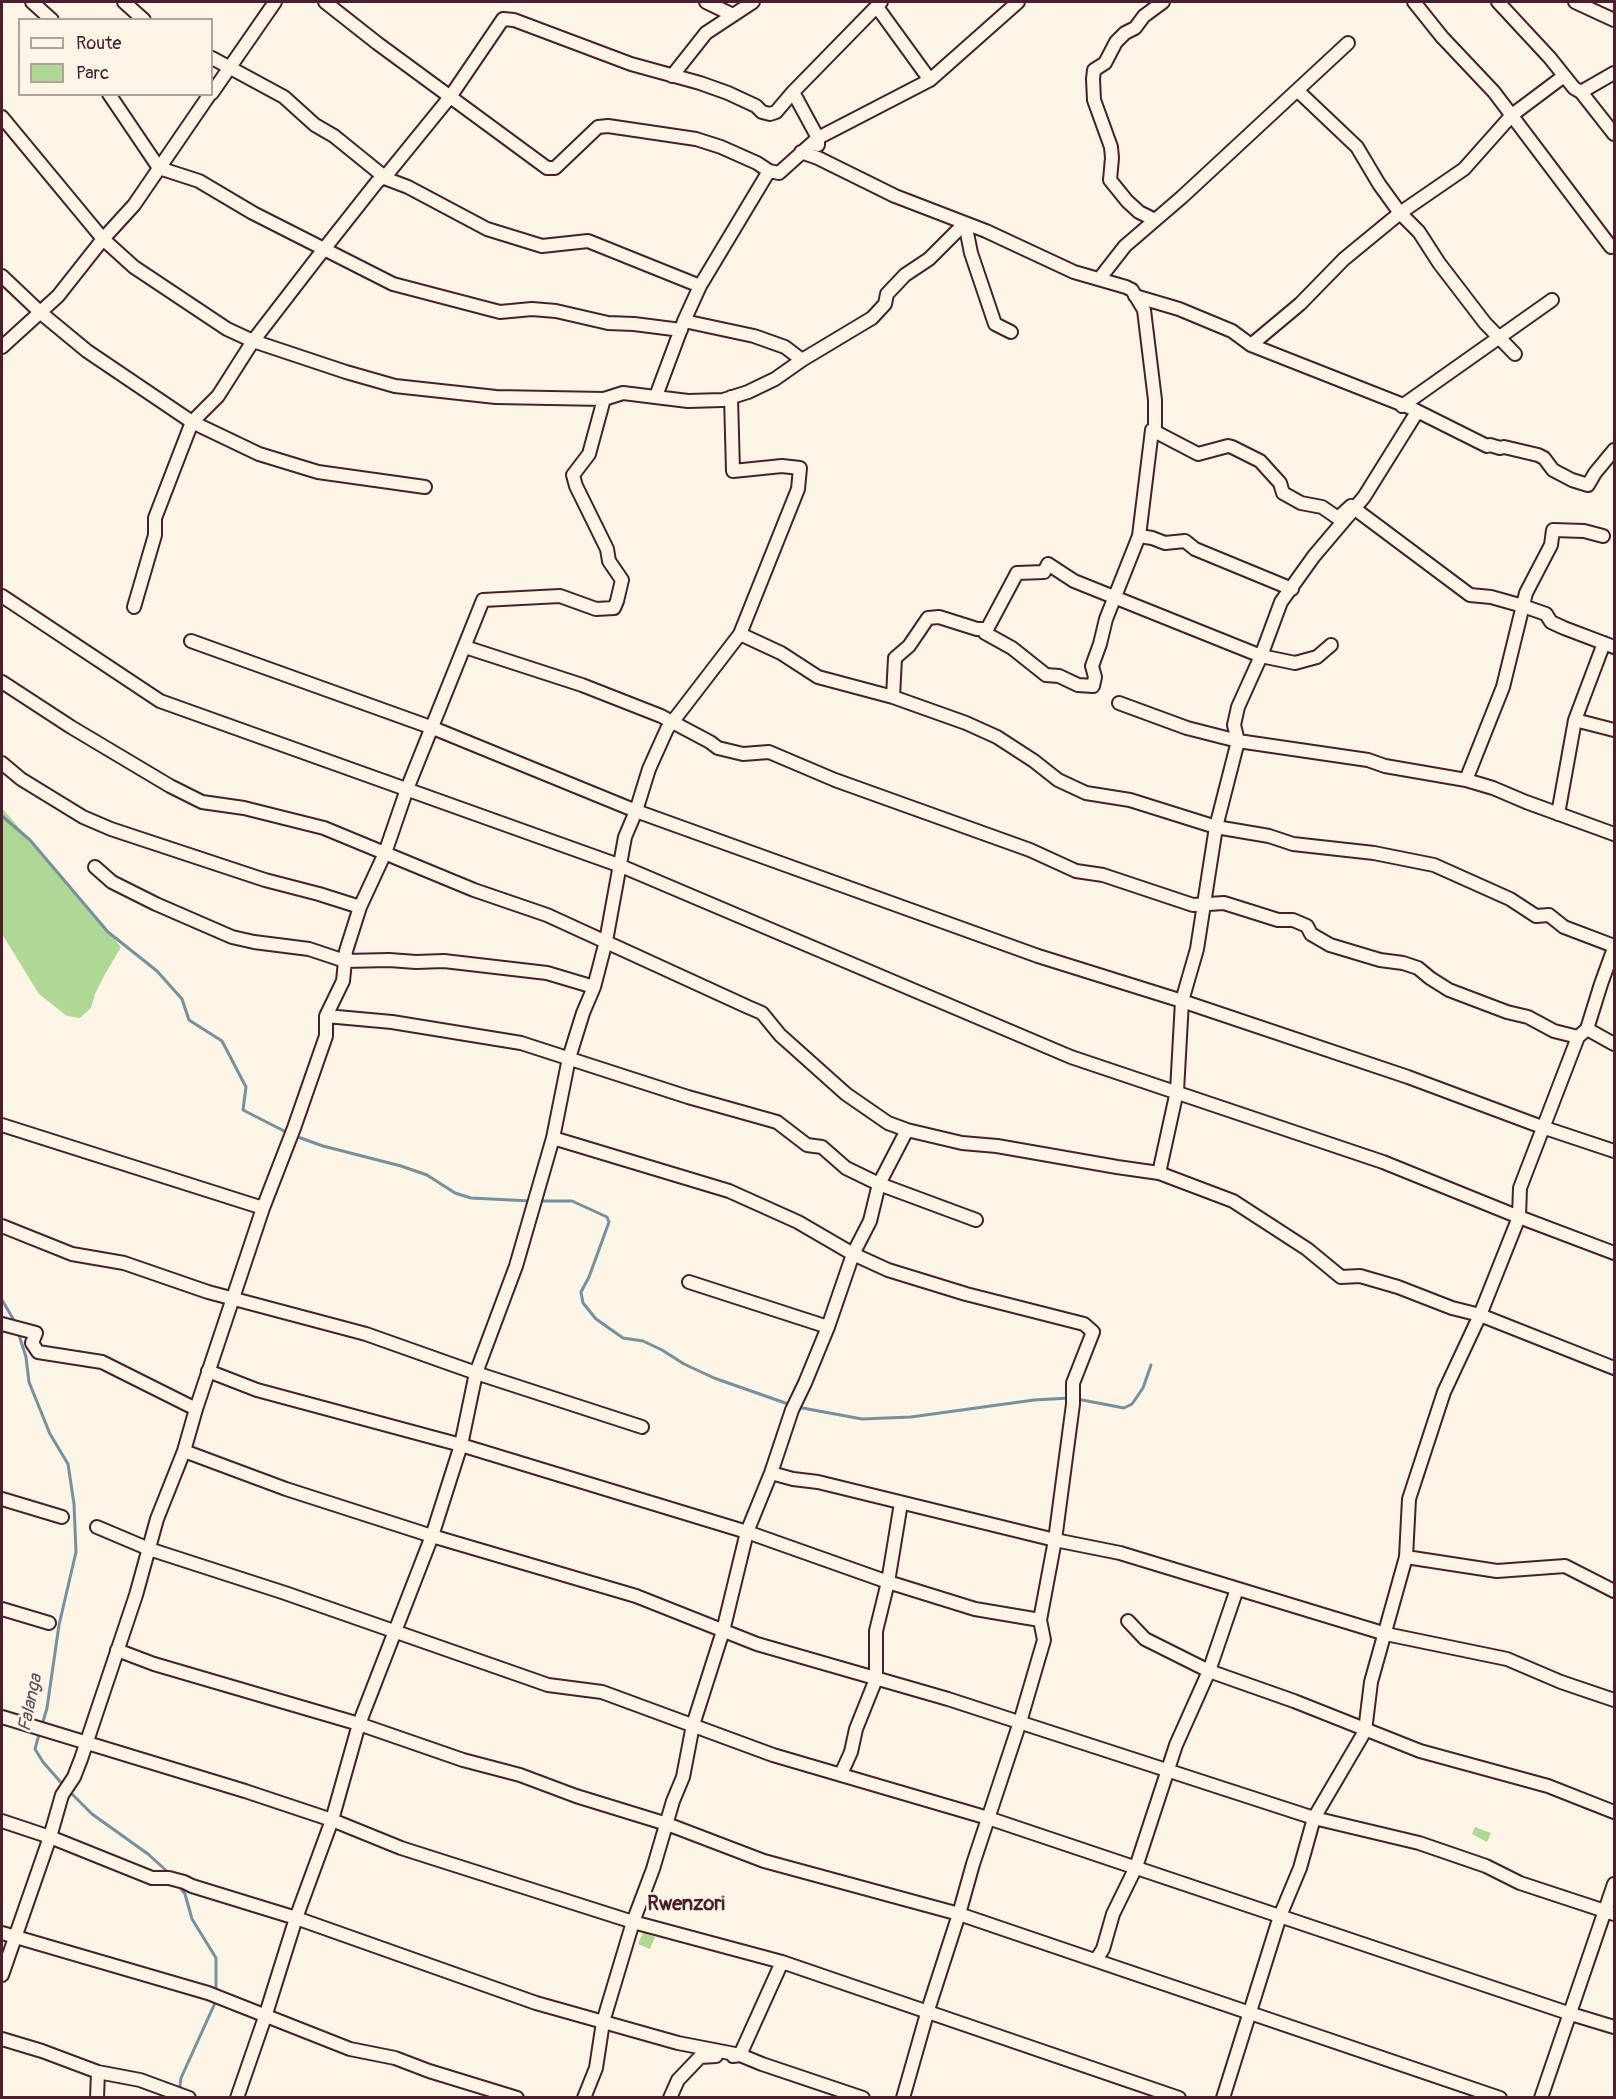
<!DOCTYPE html>
<style>
body{margin:0}
#map{position:relative;width:1616px;height:2099px;overflow:hidden;background:#fcf5e5;font-family:Pangolin,sans-serif}
canvas{display:block}
.frame{position:absolute;inset:0;border:3px solid #4a1f2b;pointer-events:none}
.legend{position:absolute;left:18px;top:18px;width:195px;height:78px;box-sizing:border-box;background:#fcf5e5;border:2px solid #b59f9b;margin:0;padding:8px 10px;list-style:none;font-size:18px;color:#4a1f2b}
.legend li{display:flex;align-items:center;gap:12px;height:30px}
.legend b{width:30px;border:2px solid #b59f9b}
</style>
<div id="map">
<canvas width="1616" height="2099"></canvas>
<div class="frame"></div>
<ul class="legend">
<li><b style="height:8px;background:#fcf5e5"></b>Route</li>
<li><b style="height:16px;background:#b0d895"></b>Parc</li>
</ul>
</div>
<script>
const ctx = document.querySelector('canvas').getContext('2d');
ctx.lineJoin = 'round';
function fillPath(path, color) { ctx.fillStyle = color; ctx.fill(path, 'evenodd'); }
const shape = rows => new Path2D(rows.map(r => 'M' + r).join(''));
function trace(path, color, width, dash) { ctx.strokeStyle = color; ctx.lineWidth = width; ctx.lineCap = dash ? 'butt' : 'round'; ctx.setLineDash(dash || []); ctx.stroke(path); }
function write(font, color, halo, rows, align = 'center') {
  ctx.font = font + ' Pangolin,sans-serif'; ctx.lineWidth = 5; ctx.setLineDash([]); ctx.textBaseline = 'middle'; ctx.strokeStyle = halo; ctx.fillStyle = color; for (const [text, x, y, turn = 0] of rows) {
    ctx.save(); ctx.translate(x, y); ctx.rotate((+turn || 0) * Math.PI / 180); ctx.textAlign = isNaN(turn) ? turn : align; if (halo) ctx.strokeText(text, 0, 0); ctx.fillText(text, 0, 0); ctx.restore();
  }
}
fillPath(shape([
 [2,808,121,947,104,976,95,994,91,1008,80,1018,67,1016,39,994,2,934],
 [1475,1827,1491,1833,1487,1842,1472,1834],
 [643,1932,655,1937,650,1949,638,1944]
]), '#b0d895');
trace(shape([
 [2,816,30,840,108,932,157,971,182,999,189,1020,222,1041,246,1087,243,1110,288,1133],
 [295,1136,323,1146,401,1166,427,1175,455,1193,471,1198,531,1201],
 [537,1201,572,1201,607,1217,609,1222,589,1277,581,1292,583,1303,596,1319,623,1338,643,1341,662,1350,684,1364,714,1378,791,1405],
 [2,1300,15,1322],
 [18,1332,26,1357,29,1382,50,1434,68,1464,74,1504,76,1552,59,1625,47,1708,42,1725],
 [1077,1399,1124,1408,1132,1404,1143,1388,1151,1365],
 [797,1407,862,1419,911,1417,1034,1400,1070,1398],
 [40,1731,35,1749,43,1762,64,1786],
 [68,1790,92,1814,148,1854,170,1874],
 [179,1886,185,1894,192,1919,216,1958,216,1992],
 [180,2086,181,2078,215,2003,215,1999]
]), '#73919e', 3);
const minor = shape([
 [32,2,52,20],
 [124,2,144,20],
 [325,2,377,43,547,168,555,168,598,127,608,126,696,139,721,147,757,163,769,171,779,173,818,138,930,80,1018,2],
 [706,2,733,15],
 [1414,2,1442,37,1494,92,1611,247],
 [1498,2,1550,58,1574,88,1581,92],
 [1575,2,1614,20],
 [877,7,930,80],
 [212,58,284,97,315,125,334,136,387,179,408,187,487,229,542,246,588,241,700,286],
 [1614,73,1581,92,1614,134],
 [672,76,706,33,753,2],
 [1298,91,1357,147,1379,184,1400,213,1419,232,1439,263,1485,323,1515,354],
 [793,92,818,138,818,145],
 [212,93,275,2],
 [109,94,159,168,199,181,253,213,393,284,500,312,532,309,556,311,608,323,634,324,681,330],
 [2,117,103,239,134,267,227,329,253,341,346,372,395,386,496,397,604,399,623,393,688,401,723,400,748,392,775,379,802,360,872,318,885,304,887,294,905,275,929,259,965,223],
 [801,152,818,158,895,196,986,231,1074,272,1126,287,1132,290,1144,310,1155,400,1155,429,1152,430,1139,536,1106,619,1100,644,1092,666,1095,677,1093,686,1078,685,1059,676,1046,675,1012,648,985,633],
 [1155,220,1139,212,1127,201,1110,180,1112,158,1111,147,1094,100,1093,79,1094,70,1105,63,1116,42,1125,33,1135,28,1144,16,1163,2],
 [965,223,971,253,995,324,1011,332],
 [2,276,41,313,87,351,192,422,259,454,318,472,425,487],
 [1100,278,1125,246,1182,197,1348,43],
 [1135,296,1179,309,1232,331,1251,345,1411,408,1487,446,1490,445,1500,448,1504,447,1538,455,1544,458,1553,470,1572,480,1588,485,1595,473,1614,450],
 [684,321,754,336,785,347,802,360],
 [1251,345,1300,304,1344,259,1400,213,1464,169,1512,115,1564,76],
 [2,347,58,296,103,239,134,205,210,94],
 [656,396,684,321,700,286,769,171],
 [1402,406,1552,300],
 [1152,430,1198,454,1228,446,1232,447,1260,461,1280,483,1283,493,1301,503,1322,507,1338,518,1351,506,1470,595,1491,597,1523,606,1546,614,1551,622,1564,628,1614,647],
 [1139,536,1152,538,1165,543,1185,541,1195,549,1292,589],
 [2,596,160,701,621,866,1071,1057,1383,1162,1519,1217,1614,1253],
 [134,607,155,535,155,518,192,422,218,396,253,341,317,258,377,182,389,172,450,97,503,19,514,20,631,64,700,83,728,93,756,106,762,112,770,114,776,112,793,92,881,2],
 [740,634,781,653,818,677,893,697,966,723,997,737,1034,761,1058,780,1086,793,1130,800,1216,827,1269,836,1293,844,1374,853,1434,865,1510,899,1536,916,1549,915,1564,927,1614,946],
 [191,641,433,728,636,811,1038,956,1182,1001,1408,1077,1542,1127,1614,1151],
 [465,647,582,685,661,716,710,742,718,748,743,754,769,752,835,780,1030,850,1076,871,1103,875,1193,905,1224,903,1278,920,1293,920,1307,926,1311,934,1330,945,1380,960,1403,963,1418,968,1430,978,1449,990,1507,1012,1528,1017,1554,1031,1578,1037],
 [2,682,71,727,170,786,202,802,244,808,324,828,474,890,547,915,748,1007,762,1013,780,1035,846,1094,888,1123,907,1130,962,1143,997,1146,1117,1167,1159,1173,1233,1201,1307,1249,1341,1277,1360,1276,1398,1287,1452,1308,1480,1315,1614,1368],
 [893,697,895,658,909,646,928,618,939,617,977,629,985,629,985,633,1017,573,1044,572,1048,564,1074,581,1261,656,1295,663,1317,657,1331,645],
 [1119,703,1187,728,1238,741,1368,760,1385,766,1466,780,1493,788,1526,802,1614,834],
 [1575,720,1614,730],
 [2,763,21,779,83,817,111,829,265,880,319,894,360,907],
 [1466,780,1503,687,1526,593,1551,545,1553,530,1584,531,1603,536],
 [1558,814,1575,720,1604,643],
 [95,867,112,882,156,904,232,937,254,942,309,949,345,961,389,960,416,962,444,961,547,973,594,987],
 [326,1016,392,1022,521,1043,688,1097,777,1122,807,1145,822,1147,846,1168,879,1184,976,1220],
 [1587,1029,1614,1044],
 [2,1125,263,1208],
 [553,1138,729,1191,798,1222,853,1254,888,1270,966,1294,1084,1324,1093,1332,1073,1383,1073,1404,1055,1540,1040,1620,1044,1640,1020,1722,973,1864,959,1914,928,2010,903,2098],
 [1159,1173,1177,1091,1182,1001,1197,949,1216,827,1238,741,1234,725,1238,707,1261,656,1281,602,1314,556,1364,497,1417,412],
 [2,1226,72,1254,124,1263,208,1292,366,1334,476,1373,642,1427],
 [689,1282,828,1327],
 [2,1324,36,1333,32,1343,38,1352,102,1362,196,1409],
 [208,1371,257,1390,461,1445,747,1532,888,1582,975,1609,1040,1620],
 [184,1451,286,1489,432,1536,636,1596,757,1644,948,1699,1314,1818,1419,1843,1486,1866,1520,1883,1614,1914],
 [771,1473,793,1479,818,1482,1055,1540,1120,1553,1386,1634,1507,1659,1561,1682,1614,1700],
 [2,1499,62,1517],
 [97,1527,149,1549,285,1593,548,1685,602,1692,773,1755,988,1818,1571,2014,1614,2027],
 [1406,1557,1497,1571,1565,1566,1614,1591],
 [2,1609,49,1623],
 [1128,1621,1145,1639,1209,1671,1294,1701,1420,1751,1548,1786,1614,1812],
 [117,1650,154,1664,359,1724,463,1760,520,1775,576,1796,667,1824,764,1861,959,1914,1500,2098],
 [2,1717,245,1791,332,1820,401,1848,633,1922,782,1962,1179,2098],
 [841,1774,851,1752,856,1729,876,1679,876,1631,888,1582,901,1503],
 [2,1821,50,1837,152,1878,169,1878,184,1882,192,1886,296,1918,536,2003,678,2043,740,2055,762,2064,863,2098],
 [2,1933,208,1993,350,2049,395,2058,429,2071,517,2098],
 [1096,1960,1103,1949,1113,1914,1136,1867,1176,1745,1209,1671,1237,1589],
 [2,1975,50,1837,62,1795,74,1777,81,1759,136,1595,157,1519,184,1451,196,1409,263,1208,294,1128,326,1036,326,1016,343,981,346,951,360,907,385,853,407,789,483,600,560,596,596,609,614,608,617,601,622,580,609,561,607,549,576,486,573,475,589,454,604,399],
 [2,2039,42,2051,98,2072,140,2080,189,2098],
 [733,2056,740,2055,782,1962],
 [97,2098,98,2072],
 [237,2098,265,2017,296,1918,332,1820,359,1724,432,1536,461,1445,476,1373,516,1266,553,1138,569,1058,583,1013,594,987,606,941,625,837,636,811,649,769,667,729,740,634,798,489,800,468,782,466,733,471,731,397],
 [584,2098,596,2068,603,2022,633,1922,653,1869,673,1801,683,1777,693,1725,723,1631,747,1532,771,1473,792,1410,805,1383,828,1327,853,1254,870,1221,879,1184,907,1130],
 [670,2098,678,2080,700,2057,716,2056],
 [1223,2098,1280,1916,1300,1868,1314,1818,1365,1731,1371,1682,1406,1557,1409,1499,1444,1392,1480,1315,1519,1217,1520,1188,1578,1037,1587,1029,1601,984,1614,948],
 [1541,2098,1614,1884]
]);
trace(minor, '#4a1f2b', 16);
trace(minor, '#fcf5e5', 12);
write('italic 18px', '#5b4e5b', '#fcf5e5', [
 ["Falanga",31,1703,-78]
]);
write('bold 20px', '#4a1f2b', '#fcf5e5', [
 ["Rwenzori",686,1905]
]);
</script>
